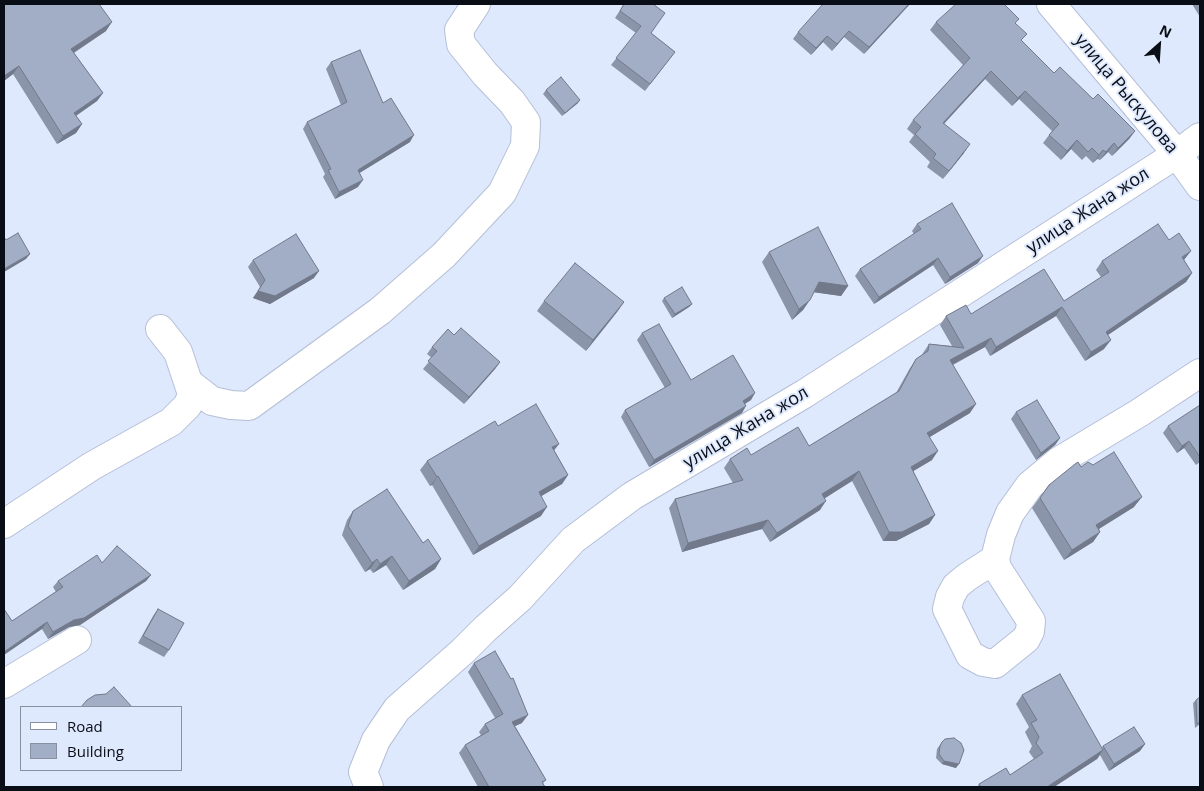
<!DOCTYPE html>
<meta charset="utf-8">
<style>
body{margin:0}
#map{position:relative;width:1204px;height:791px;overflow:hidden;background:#dfe9fd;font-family:"Open Sans",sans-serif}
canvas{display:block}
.frame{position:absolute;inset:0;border:5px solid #090d15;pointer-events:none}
.legend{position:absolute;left:20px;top:706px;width:162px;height:65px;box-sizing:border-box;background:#dfe9fd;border:1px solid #8991a0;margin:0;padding:6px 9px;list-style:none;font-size:15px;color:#090d15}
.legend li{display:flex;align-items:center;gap:10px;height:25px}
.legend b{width:25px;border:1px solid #8991a0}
.north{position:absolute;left:1134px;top:20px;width:50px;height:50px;-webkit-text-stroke:4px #dfe9fd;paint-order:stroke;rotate:26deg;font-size:14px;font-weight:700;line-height:20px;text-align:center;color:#090d15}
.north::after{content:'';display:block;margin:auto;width:18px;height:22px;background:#090d15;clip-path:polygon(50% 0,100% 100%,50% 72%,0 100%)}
</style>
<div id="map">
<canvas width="1204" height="791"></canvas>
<div class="frame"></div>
<ul class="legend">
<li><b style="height:6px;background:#fff"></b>Road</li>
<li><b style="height:14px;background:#a2adc6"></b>Building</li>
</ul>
<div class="north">N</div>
</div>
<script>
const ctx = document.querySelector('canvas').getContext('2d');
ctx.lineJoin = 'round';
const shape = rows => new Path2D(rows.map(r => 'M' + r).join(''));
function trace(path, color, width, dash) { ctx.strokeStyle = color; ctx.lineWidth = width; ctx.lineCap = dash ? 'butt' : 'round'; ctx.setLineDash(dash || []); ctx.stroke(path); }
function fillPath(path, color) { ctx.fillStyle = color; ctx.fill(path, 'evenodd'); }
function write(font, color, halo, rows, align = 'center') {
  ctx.font = font + ' "Open Sans",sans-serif'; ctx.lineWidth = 4; ctx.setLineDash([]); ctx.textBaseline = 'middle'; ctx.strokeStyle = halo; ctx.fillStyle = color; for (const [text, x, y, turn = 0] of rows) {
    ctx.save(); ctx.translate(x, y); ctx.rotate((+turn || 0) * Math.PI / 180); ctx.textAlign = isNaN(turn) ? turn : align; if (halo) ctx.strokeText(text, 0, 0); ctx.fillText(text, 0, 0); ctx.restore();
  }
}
const minor = shape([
 [189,383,212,401,231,405,249,406,380,311,444,255,502,193,525,146,526,122,512,102,485,74,461,44,459,30,476,4],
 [4,524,92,466,171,422,188,405,192,394,178,352,160,329],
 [995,559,967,577,956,586,950,597,947,609,970,655,983,662,995,664,1026,639,1030,631,1031,621,997,568,995,559,1001,535,1010,513,1030,485,1059,461,1139,413,1200,373],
 [4,684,77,640],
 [369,787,363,772,376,740,397,709,463,651,485,629,520,598,573,540,632,496,804,394,1177,154,1200,137]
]);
const tertiary = shape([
 [1051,4,1177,154,1200,186]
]);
trace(minor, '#b4bfd7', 30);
trace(tertiary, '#b4bfd7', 30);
trace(minor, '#fff', 28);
trace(tertiary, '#fff', 28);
fillPath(shape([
 [4,4,106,31,74,53,103,93,97,101,76,116,82,124,76,133,57,144,13,74,4,81],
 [624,4,651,33,675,52,645,91,611,65,636,33,615,18],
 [910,4,864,54,844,37,832,51,823,42,811,55,793,39,798,32],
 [1192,4,1200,4,1200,17],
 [936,22,1016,24,1022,41,1054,73,1093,99,1135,131,1129,139,1112,156,1108,152,1100,160,1097,159,1093,163,1086,156,1082,160,1071,149,1061,160,1043,143,1052,131,1019,99,1012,106,985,79,944,124,964,153,943,179,927,167,930,162,909,142,914,135,907,129,913,120,963,65,930,30],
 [331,62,383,103,410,142,359,173,358,187,335,199,323,177,325,174,303,129,307,122,341,105,326,69],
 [546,90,578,103,562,116,543,94],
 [917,224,978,263,945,284,933,265,874,304,855,276,860,269,914,234,912,231],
 [1169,240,1184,260,1192,273,1186,282,1108,335,1104,349,1085,361,1056,316,990,356,985,347,953,365,970,413,930,437,932,460,913,471,935,515,929,524,896,541,883,541,852,481,824,498,820,510,770,542,762,529,682,552,669,508,675,499,733,483,724,468,730,459,751,455,809,446,896,393,910,368,916,359,922,355,923,353,929,344,952,346,940,325,946,316,971,314,1064,301,1101,277,1096,270,1102,261],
 [769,252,848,286,841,296,814,292,803,310,792,320,762,262],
 [253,260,314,278,270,304,253,298,260,287,248,267],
 [664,298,692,304,689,307,672,318,662,301],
 [544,301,624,302,617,312,586,351,537,311],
 [642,333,691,380,751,400,745,404,742,413,649,467,621,417,625,410,665,388,637,340],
 [454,335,500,362,495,369,464,404,423,369,432,358,427,354,432,347],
 [1200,406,1200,462,1196,465,1184,448,1177,453,1163,433,1168,426],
 [1016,412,1060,438,1055,445,1036,460,1011,419],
 [498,426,554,450,568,475,562,484,541,496,541,516,473,555,432,485,430,486,420,470,427,461],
 [1081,467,1134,507,1099,529,1100,532,1093,542,1064,560,1032,508,1049,485],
 [353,511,423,543,441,559,435,569,403,590,386,565,373,573,370,569,365,572,342,535,347,520],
 [102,563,151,575,146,581,80,625,69,627,48,639,42,629,12,621,56,592,53,587,58,581],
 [158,609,169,650,164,657,138,643,153,616],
 [474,663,522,723,515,726,546,780,543,783,545,787,478,787,459,753,465,745,481,735,479,732,485,724,495,718,468,672],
 [1022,695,1102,748,1103,746,1145,744,1140,751,1109,771,1100,755,1097,759,1054,787,977,787,979,784,1010,775,1034,759,1029,752,1032,746,1025,732,1029,727,1016,704],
 [1200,697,1200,724,1195,728,1193,703,1196,700],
 [942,742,956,768,942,764,936,758,937,749]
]), '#8b95aa');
fillPath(shape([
 [909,4,910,4,864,54,869,47],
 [112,22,106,31,65,58,71,49],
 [849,31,844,37,832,51,837,44],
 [827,36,823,42,811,55,816,48],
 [19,66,13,74,4,81,4,76],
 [991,71,985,79,937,131,943,123],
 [1025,91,1019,99,1012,106,1018,98],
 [103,93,97,101,68,121,74,113],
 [580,100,578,103,562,116,565,113],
 [82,124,76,133,57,144,63,136],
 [1135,131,1129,139,1112,156,1118,148],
 [414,135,410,142,353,177,358,170],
 [1077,140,1071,149,1061,160,1067,151],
 [1114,143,1108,152,1100,160,1106,152],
 [970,144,964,153,943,179,949,171],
 [1103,150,1097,159,1093,163,1099,155],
 [363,180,358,187,335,199,339,192],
 [1191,251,1184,260,1175,266,1182,257],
 [30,254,26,259,4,272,4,269],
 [983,256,978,263,945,284,950,277],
 [938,258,933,265,874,304,879,297],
 [319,271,314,278,270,304,253,298,258,291],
 [1192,273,1186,282,1099,341,1106,332],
 [819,282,848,286,841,296,812,292],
 [810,300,803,310,792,320,799,309],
 [624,302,617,312,586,351,593,340],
 [692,304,689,307,672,318,675,314],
 [1062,307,1056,316,990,356,996,347],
 [991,338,985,347,944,369,950,360],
 [1111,340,1104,349,1085,361,1091,352],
 [500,362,495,369,464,404,469,397],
 [755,393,751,400,739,407,743,401],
 [976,404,970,413,921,442,927,433],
 [746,406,742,413,649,467,654,460],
 [1060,438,1055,445,1036,460,1041,453],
 [1189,441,1184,448,1177,453,1182,446],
 [559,444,552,453,552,447],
 [938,451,932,460,905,476,911,467],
 [859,471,852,481,816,504,822,494],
 [568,475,562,484,533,501,539,492],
 [438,476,432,485,430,486,437,477],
 [1142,497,1134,507,1089,535,1096,525],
 [826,501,820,510,770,542,777,533],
 [547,507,541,516,473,555,479,546],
 [935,515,929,524,896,541,883,541,889,532],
 [768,520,762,529,682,552,688,543],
 [1100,532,1093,542,1064,560,1072,550],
 [392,556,386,565,373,573,380,564],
 [377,559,370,569,365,572,372,563],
 [441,559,435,569,403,590,409,581],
 [151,575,146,581,80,625,69,627,48,639,53,632],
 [47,622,42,629,4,655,4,652],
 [528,715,522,723,506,730,512,722],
 [1145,744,1140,751,1109,771,1114,764],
 [1103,750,1097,759,1054,787,1047,787],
 [944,761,959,764,956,768,942,764]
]), '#71798b');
const building = shape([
 [4,4,99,4,112,22,71,49,103,93,74,113,82,124,63,136,19,66,4,76,4,4],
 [624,4,653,4,665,13,651,33,675,52,650,84,616,58,641,26,620,11,624,4],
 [823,4,909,4,869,47,849,31,837,44,827,36,816,48,798,32,823,4],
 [956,4,1004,4,1019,19,1015,23,1027,34,1021,40,1054,73,1060,67,1093,99,1098,94,1135,131,1118,148,1114,143,1106,152,1103,150,1099,155,1092,148,1088,152,1077,140,1067,151,1049,135,1059,124,1025,91,1018,98,991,71,943,123,970,144,949,171,933,158,936,154,915,134,921,127,913,120,970,58,936,22,956,4],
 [360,50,383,103,391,98,414,135,358,170,363,180,339,192,328,170,331,169,307,122,347,102,331,62,360,50],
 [561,77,580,100,565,113,546,90,561,77],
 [952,203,983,256,950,277,938,258,879,297,860,269,921,229,917,224,952,203],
 [1158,224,1169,240,1179,233,1191,251,1182,257,1192,273,1106,332,1111,340,1091,352,1062,307,996,347,991,338,950,360,976,404,927,433,938,451,911,467,935,515,902,532,889,532,859,471,822,494,826,501,777,533,768,520,688,543,675,499,743,480,730,459,747,448,751,455,798,427,809,446,899,391,916,359,928,351,929,344,964,348,946,316,966,305,971,314,1044,269,1064,301,1109,272,1102,261,1158,224],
 [818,227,848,286,819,282,810,300,799,309,769,252,818,227],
 [18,233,30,254,4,269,4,237,6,240,18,233],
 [296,234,319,271,275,296,258,291,265,280,253,260,296,234],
 [575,263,624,302,593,340,544,301,575,263],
 [682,287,692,304,675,314,664,298,682,287],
 [659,324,691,380,733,355,755,393,743,401,746,406,654,460,625,410,671,384,642,333,659,324],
 [461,328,500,362,469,397,428,361,437,351,432,347,448,329,454,335,461,328],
 [1037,400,1060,438,1041,453,1016,412,1037,400],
 [536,404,559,444,552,447,568,475,539,492,547,507,479,546,438,476,437,477,427,461,495,421,498,426,536,404],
 [1200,405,1200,457,1189,441,1182,446,1168,426,1200,405],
 [1114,452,1142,497,1096,525,1100,532,1072,550,1040,498,1049,485,1075,464,1078,462,1081,467,1088,462,1093,465,1114,452],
 [387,489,423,543,428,539,441,559,409,581,392,556,380,564,377,559,372,563,348,526,353,511,387,489],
 [117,546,151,575,84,618,74,620,53,632,47,622,4,652,4,609,12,621,63,587,58,581,97,555,102,563,117,546],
 [158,609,184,623,169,650,143,636,158,609],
 [495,651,511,679,513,678,528,715,512,722,546,780,542,782,545,787,489,787,465,745,489,731,485,724,503,714,474,663,495,651],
 [1060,674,1103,750,1047,787,981,787,979,784,1006,768,1010,775,1043,753,1036,743,1039,737,1031,723,1037,720,1022,695,1060,674],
 [114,687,132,707,81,707,87,700,95,695,106,694,114,687],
 [1200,697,1200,722,1197,724,1196,700,1200,697],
 [1134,727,1145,744,1114,764,1103,746,1134,727],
 [954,738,961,743,964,750,959,764,944,761,939,754,940,746,942,742,945,739,954,738]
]);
fillPath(building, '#a2adc6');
trace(building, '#71798b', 1);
write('18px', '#090d15', '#dfe9fd', [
 ["улица Рыскулова",1126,94,50],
 ["улица Жана жол",1088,211,-33],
 ["улица Жана жол",746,428,-31]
]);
</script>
